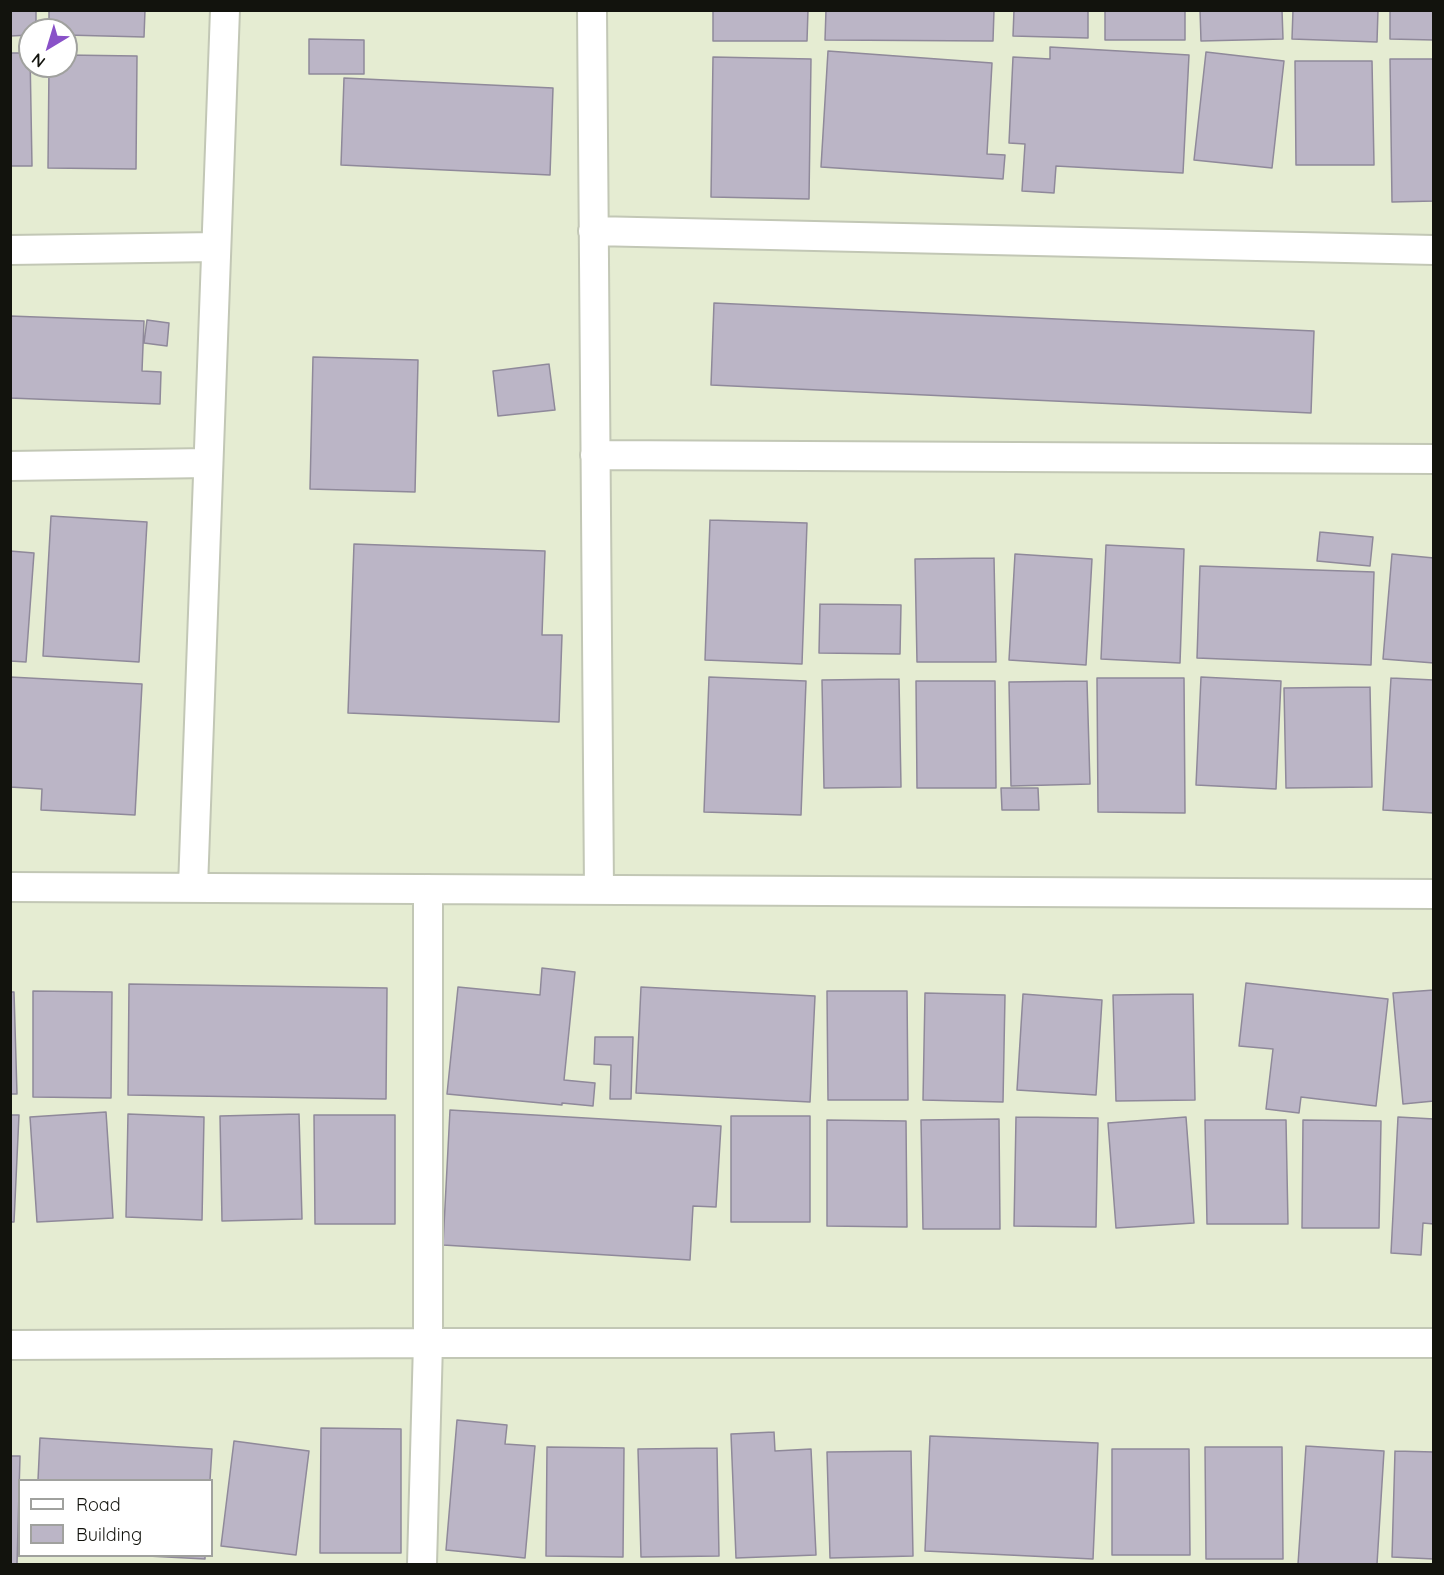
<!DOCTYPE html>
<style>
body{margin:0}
#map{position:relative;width:1444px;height:1575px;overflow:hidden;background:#f1f6e3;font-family:Quicksand,sans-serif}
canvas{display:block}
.frame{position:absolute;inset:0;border:12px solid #12130d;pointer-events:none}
.legend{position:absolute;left:18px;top:1479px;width:195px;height:78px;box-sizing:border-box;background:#fff;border:2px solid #a0a19e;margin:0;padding:8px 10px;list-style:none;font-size:18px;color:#12130d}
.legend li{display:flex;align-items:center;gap:12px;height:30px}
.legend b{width:30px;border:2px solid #a0a19e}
.north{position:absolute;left:18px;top:18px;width:60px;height:60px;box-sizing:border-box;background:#fff;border:2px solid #a0a19e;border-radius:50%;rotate:218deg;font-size:16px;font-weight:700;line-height:24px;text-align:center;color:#12130d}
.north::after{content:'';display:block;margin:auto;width:21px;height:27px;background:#8951c8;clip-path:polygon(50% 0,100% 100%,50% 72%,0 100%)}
</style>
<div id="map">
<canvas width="1444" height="1575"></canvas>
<div class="frame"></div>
<ul class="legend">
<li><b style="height:8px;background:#fff"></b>Road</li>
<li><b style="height:16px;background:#bbb5c6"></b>Building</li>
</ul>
<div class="north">N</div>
</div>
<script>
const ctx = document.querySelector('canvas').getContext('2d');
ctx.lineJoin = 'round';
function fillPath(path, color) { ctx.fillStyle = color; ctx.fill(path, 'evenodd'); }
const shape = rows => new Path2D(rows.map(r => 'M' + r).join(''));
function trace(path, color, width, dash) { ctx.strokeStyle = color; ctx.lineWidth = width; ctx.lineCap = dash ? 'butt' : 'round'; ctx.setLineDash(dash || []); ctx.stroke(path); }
fillPath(shape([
 [11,11,1433,11,1433,1564,11,1564],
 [30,30,66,30,66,66,30,66],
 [20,1480,212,1480,212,1556,20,1556]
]), '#e5ecd2');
const building = shape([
 [10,10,36,10,36,30,30,30,30,35,10,36,10,10],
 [49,10,145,10,144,37,66,35,66,30,49,30,49,10],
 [713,10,808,10,807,41,713,41,713,10],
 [826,10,994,10,993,41,825,40,826,10],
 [1014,10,1088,10,1088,38,1013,36,1014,10],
 [1105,10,1185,10,1185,40,1105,40,1105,10],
 [1200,10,1282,10,1283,39,1201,41,1200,10],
 [1293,10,1378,10,1377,42,1292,39,1293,10],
 [1390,10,1434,10,1434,40,1390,39,1390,10],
 [309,39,364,40,364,74,309,74,309,39],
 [1050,47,1189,55,1183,173,1056,166,1054,193,1022,191,1025,144,1009,143,1013,57,1050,59,1050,47],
 [828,51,992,63,987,154,1005,155,1003,179,821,167,828,51],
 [1206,52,1284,61,1272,168,1194,160,1206,52],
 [10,53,30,53,32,166,10,166,10,53],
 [66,55,137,56,136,169,48,168,49,66,66,66,66,55],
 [713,57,811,59,809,199,711,197,713,57],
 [1390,59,1434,59,1434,201,1392,202,1390,59],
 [1295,61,1372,61,1374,165,1296,165,1295,61],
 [344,78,553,88,550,175,341,165,344,78],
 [714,303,1314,331,1311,413,711,385,714,303],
 [10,316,144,321,142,371,161,372,160,404,10,398,10,316],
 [147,320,169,323,167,346,144,343,147,320],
 [313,357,418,360,415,492,310,489,313,357],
 [549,364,555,410,498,416,493,371,549,364],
 [51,516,147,522,139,662,43,656,51,516],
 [710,520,807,523,802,664,705,660,710,520],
 [1320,532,1373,537,1370,566,1317,561,1320,532],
 [354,544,545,551,542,635,562,635,559,722,348,713,354,544],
 [1106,545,1184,549,1180,663,1101,659,1106,545],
 [10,551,34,553,26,662,10,661,10,551],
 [1015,554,1092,559,1086,665,1009,660,1015,554],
 [1392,554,1434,558,1434,663,1383,659,1392,554],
 [994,558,996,662,917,662,915,559,994,558],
 [1200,566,1374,572,1371,665,1197,658,1200,566],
 [820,604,901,605,900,654,819,653,820,604],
 [10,677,142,684,135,815,41,810,42,789,10,787,10,677],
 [709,677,806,681,801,815,704,812,709,677],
 [1201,677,1281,681,1276,789,1196,785,1201,677],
 [1097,678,1184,678,1185,813,1098,812,1097,678],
 [1391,678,1434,680,1434,813,1383,810,1391,678],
 [899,679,901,787,824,788,822,680,899,679],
 [916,681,995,681,996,788,917,788,916,681],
 [1087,681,1090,784,1011,786,1009,682,1087,681],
 [1370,687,1372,787,1286,788,1284,688,1370,687],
 [1001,788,1038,788,1039,810,1002,810,1001,788],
 [542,968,575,972,564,1080,595,1083,593,1106,562,1103,562,1105,447,1094,458,987,540,995,542,968],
 [1246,983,1388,999,1376,1106,1301,1097,1299,1113,1266,1109,1273,1049,1239,1046,1246,983],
 [129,984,387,988,386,1099,128,1095,129,984],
 [641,987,815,996,810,1102,636,1093,641,987],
 [1434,990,1434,1101,1403,1104,1393,993,1434,990],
 [33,991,112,992,111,1098,33,1097,33,991],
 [827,991,907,991,908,1100,828,1100,827,991],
 [10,992,14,992,17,1094,10,1094,10,992],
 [925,993,1005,995,1003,1102,923,1100,925,993],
 [1023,994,1102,1000,1096,1095,1017,1090,1023,994],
 [1193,994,1195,1100,1116,1101,1113,995,1193,994],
 [595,1037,633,1037,631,1099,610,1099,611,1065,594,1064,595,1037],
 [450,1110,721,1126,716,1207,693,1206,690,1260,443,1245,450,1110],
 [106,1112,113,1218,37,1222,30,1117,106,1112],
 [128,1114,204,1117,202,1220,126,1217,128,1114],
 [299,1114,302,1219,222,1221,220,1116,299,1114],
 [10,1115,19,1115,14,1222,10,1222,10,1115],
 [314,1115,395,1115,395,1224,315,1224,314,1115],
 [731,1116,810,1116,810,1222,731,1222,731,1116],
 [1016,1117,1098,1118,1096,1227,1014,1226,1016,1117],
 [1186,1117,1194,1223,1116,1228,1108,1123,1186,1117],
 [1398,1117,1434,1119,1434,1224,1423,1223,1421,1255,1391,1253,1398,1117],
 [999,1119,1000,1229,923,1229,921,1120,999,1119],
 [827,1120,906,1121,907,1227,827,1226,827,1120],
 [1205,1120,1286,1120,1288,1224,1207,1224,1205,1120],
 [1303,1120,1381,1121,1379,1228,1302,1228,1303,1120],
 [457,1420,507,1425,505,1444,535,1446,525,1558,446,1550,457,1420],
 [321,1428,401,1429,401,1553,320,1553,321,1428],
 [774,1432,775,1451,811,1449,816,1555,736,1558,731,1434,774,1432],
 [930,1436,1098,1443,1093,1559,925,1551,930,1436],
 [40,1438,212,1449,210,1480,38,1480,40,1438],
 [234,1441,309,1451,296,1555,221,1546,234,1441],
 [1306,1446,1384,1451,1377,1564,1298,1564,1306,1446],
 [547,1447,624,1448,623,1557,546,1556,547,1447],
 [1205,1447,1282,1447,1283,1559,1206,1559,1205,1447],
 [717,1448,719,1556,641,1557,638,1449,717,1448],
 [1112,1449,1189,1449,1190,1555,1112,1555,1112,1449],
 [911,1451,913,1556,830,1558,827,1452,911,1451],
 [1395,1451,1434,1452,1434,1559,1392,1557,1395,1451],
 [10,1456,20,1456,17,1564,10,1564,10,1456],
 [148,1556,205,1556,205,1559,148,1556]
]);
fillPath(building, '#bbb5c6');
trace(building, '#8f899a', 1.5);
const minor = shape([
 [592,10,599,890],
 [593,231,1434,250],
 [10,250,216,247],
 [595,455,1434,459],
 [10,466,208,463],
 [10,887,1434,894],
 [193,887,225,10],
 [10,1345,428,1343,1434,1343],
 [422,1564,428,1343,428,889]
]);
trace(minor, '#c2c7b5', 32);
trace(minor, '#fff', 28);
</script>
